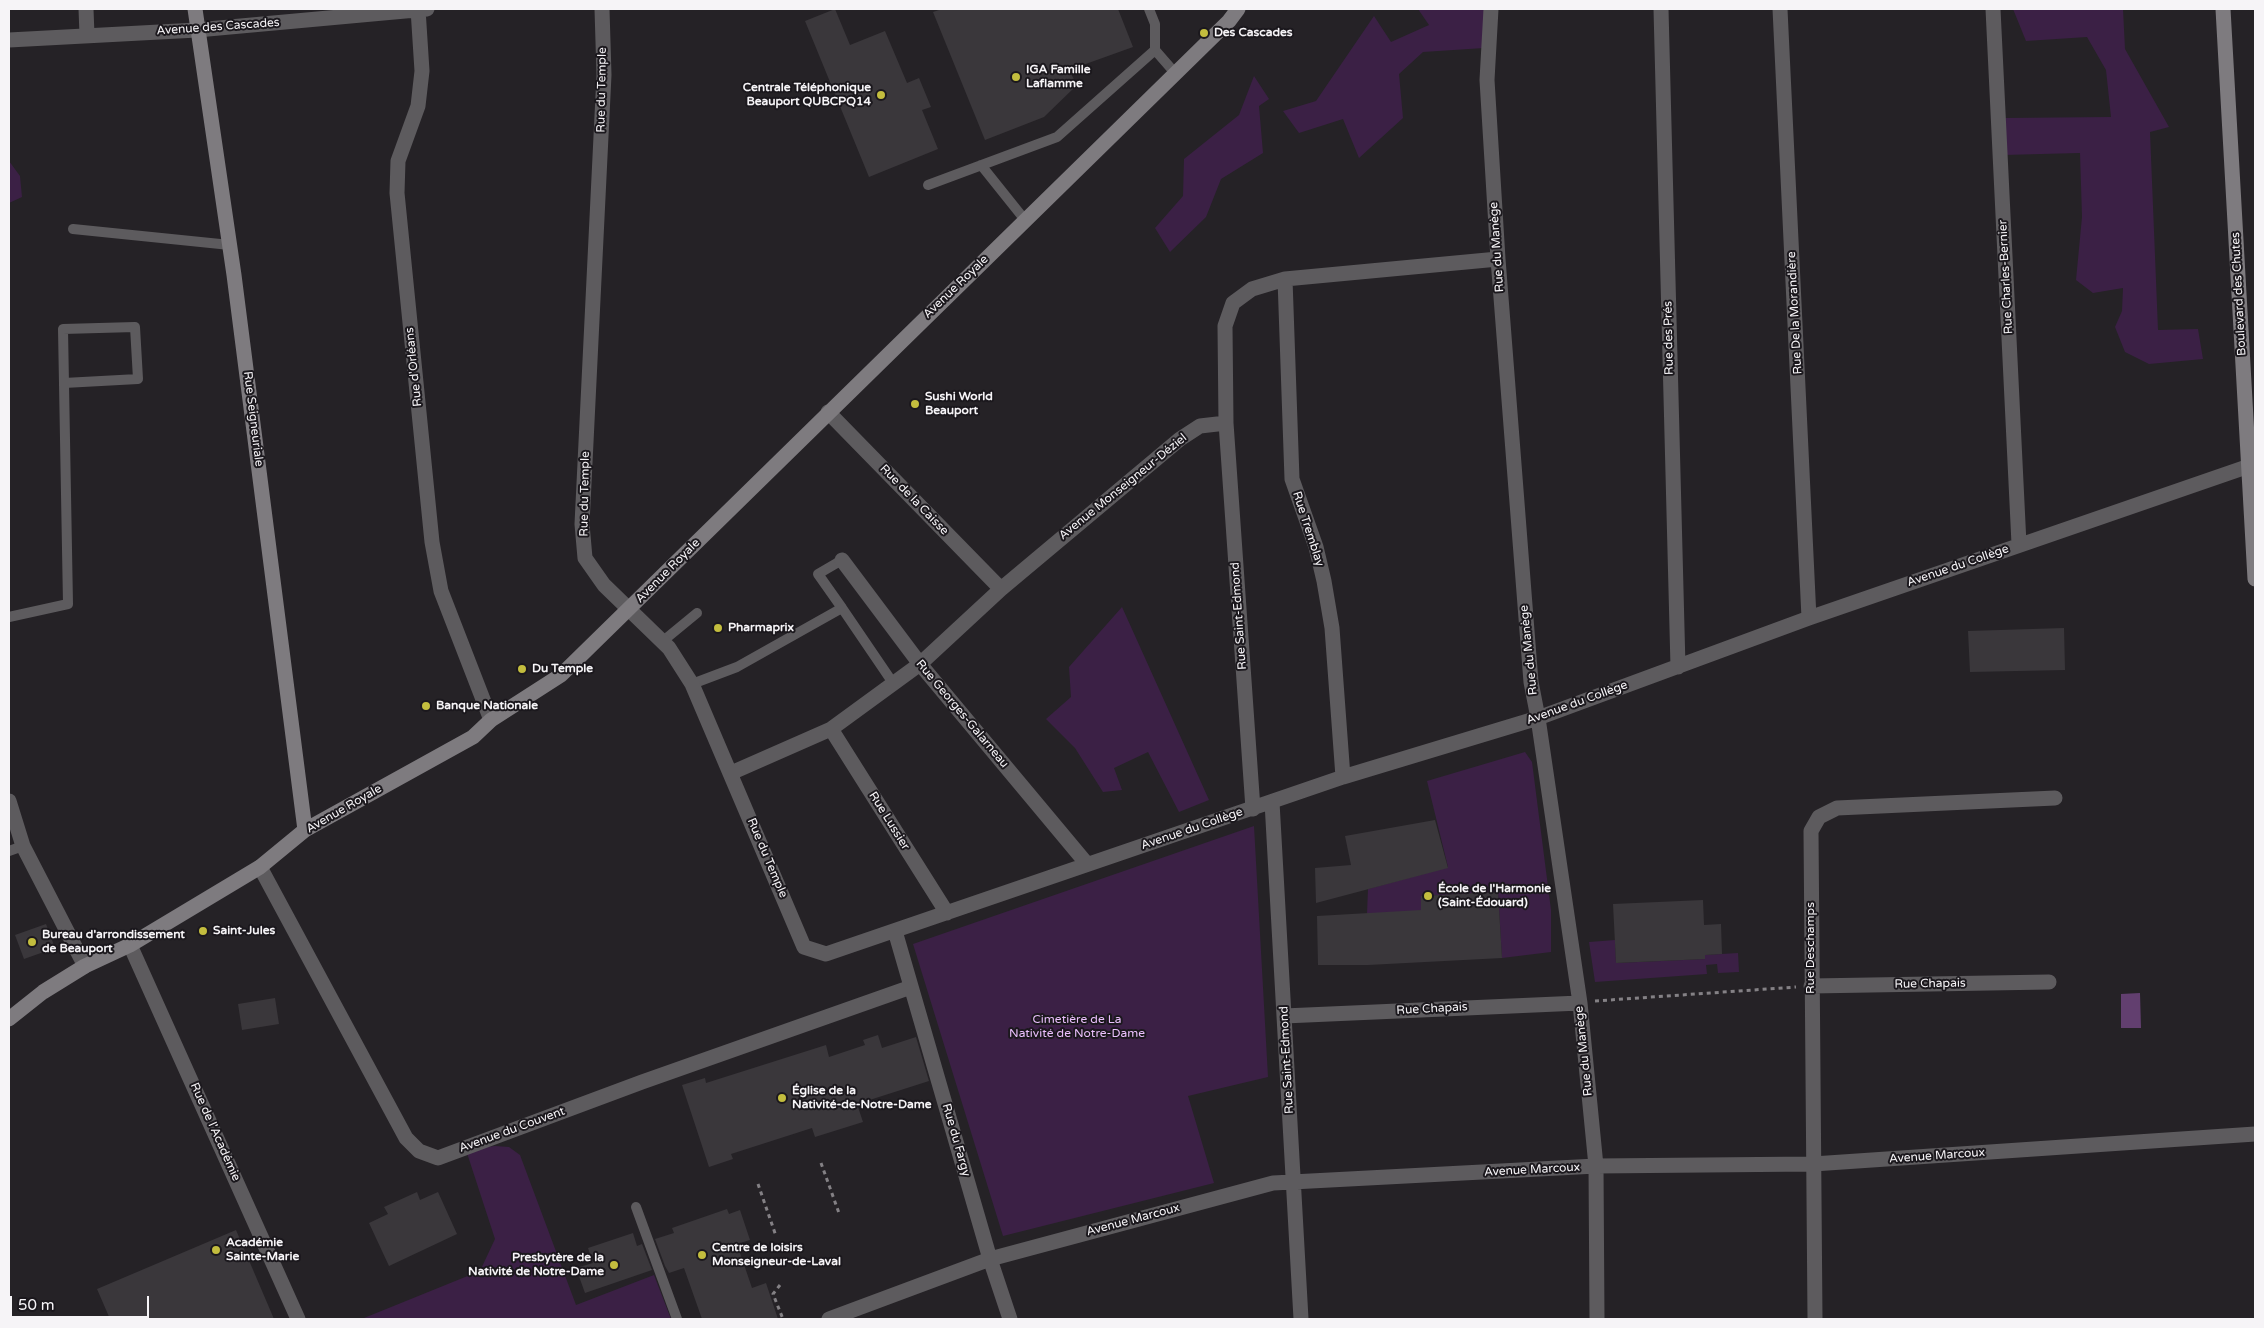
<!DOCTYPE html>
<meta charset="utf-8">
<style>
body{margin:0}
#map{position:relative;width:2264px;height:1328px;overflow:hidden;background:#252226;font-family:"Varela Round",sans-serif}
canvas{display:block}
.frame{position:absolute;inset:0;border:10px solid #f6f4f7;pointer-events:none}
.scale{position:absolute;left:10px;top:1296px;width:139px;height:22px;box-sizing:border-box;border:2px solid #f6f4f7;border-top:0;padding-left:6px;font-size:15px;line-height:18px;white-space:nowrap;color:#f6f4f7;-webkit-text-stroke:4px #1b181d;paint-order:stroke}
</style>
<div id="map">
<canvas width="2264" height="1328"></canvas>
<div class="frame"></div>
<div class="scale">50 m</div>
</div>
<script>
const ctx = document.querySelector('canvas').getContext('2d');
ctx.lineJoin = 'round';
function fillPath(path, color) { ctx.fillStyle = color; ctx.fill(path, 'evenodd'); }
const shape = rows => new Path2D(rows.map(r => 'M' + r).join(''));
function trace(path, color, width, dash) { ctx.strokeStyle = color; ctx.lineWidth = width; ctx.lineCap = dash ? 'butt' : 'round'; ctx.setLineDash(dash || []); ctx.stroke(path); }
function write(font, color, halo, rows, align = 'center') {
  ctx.font = font + ' "Varela Round",sans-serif'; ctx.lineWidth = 4; ctx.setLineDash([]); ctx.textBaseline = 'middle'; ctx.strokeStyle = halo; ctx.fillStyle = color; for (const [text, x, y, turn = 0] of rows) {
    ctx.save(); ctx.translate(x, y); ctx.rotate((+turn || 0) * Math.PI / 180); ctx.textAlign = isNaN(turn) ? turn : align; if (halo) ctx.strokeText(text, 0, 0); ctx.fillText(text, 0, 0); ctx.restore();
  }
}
fillPath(shape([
 [1418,9,1490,9,1484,48,1423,52,1399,74,1403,118,1359,158,1343,119,1299,133,1283,111,1316,101,1374,16,1391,42,1429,25],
 [2013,9,2123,9,2125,49,2169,127,2150,132,2158,330,2198,329,2203,359,2149,364,2125,352,2115,327,2122,311,2123,288,2093,293,2076,280,2082,217,2080,153,2003,155,2005,118,2111,117,2106,70,2087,37,2026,41],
 [1254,76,1269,99,1259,106,1263,153,1221,179,1206,217,1170,252,1155,228,1183,196,1184,159,1239,115],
 [9,161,20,176,22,197,9,203],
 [1122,607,1209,800,1179,812,1148,752,1114,768,1122,790,1103,792,1075,748,1046,719,1071,697,1069,667],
 [1525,752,1532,762,1551,910,1551,952,1502,958,1498,892,1421,896,1421,910,1366,939,1368,889,1448,867,1427,781],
 [1254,826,1268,1077,1188,1096,1214,1183,1003,1236,913,944],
 [1615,940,1616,963,1705,959,1705,955,1738,953,1739,972,1718,973,1717,964,1706,965,1707,974,1595,982,1589,942],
 [495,1146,509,1147,520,1155,576,1305,654,1275,671,1319,365,1319,364,1318,480,1271,495,1239,466,1150]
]), '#3b2045');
fillPath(shape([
 [2140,993,2141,1028,2121,1028,2121,994]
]), '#623f6f');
fillPath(shape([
 [835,9,850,45,885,31,907,83,919,78,931,107,922,110,938,149,869,177,805,21],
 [942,9,1118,9,1133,47,1069,70,1077,85,1044,117,985,140,933,12],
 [2064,628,2065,670,1970,672,1968,631],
 [1435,820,1448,868,1316,903,1315,868,1351,865,1345,836],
 [1498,892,1502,958,1368,965,1318,965,1317,916,1421,910,1421,896],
 [1703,900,1704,925,1721,924,1722,954,1705,955,1705,959,1616,963,1613,904],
 [46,924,55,948,24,959,15,935],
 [275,998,279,1024,242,1030,238,1004],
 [878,1035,882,1048,916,1037,929,1081,857,1104,863,1122,815,1137,812,1128,731,1154,733,1159,709,1167,682,1085,705,1078,706,1083,826,1045,829,1057,865,1045,863,1040],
 [417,1192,420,1200,438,1192,457,1234,389,1266,369,1223,388,1214,384,1207],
 [727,1209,729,1214,740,1210,750,1240,737,1244,752,1288,766,1283,778,1319,702,1319,684,1268,669,1273,665,1266,655,1239,674,1233,672,1228],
 [236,1230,274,1319,110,1319,97,1289],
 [633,1233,637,1246,642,1244,652,1270,585,1293,576,1268,593,1263,588,1248]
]), '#3a373b');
trace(shape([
 [1595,1001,1796,987],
 [821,1163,839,1213],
 [758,1184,776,1236],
 [780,1285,773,1294,783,1319]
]), '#848185', 3, [4, 4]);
trace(shape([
 [1155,50,1175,73],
 [981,165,1025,220],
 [928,185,1057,137,1155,50,1155,24,1149,9],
 [73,229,230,245],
 [842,560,818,574,842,608],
 [9,617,68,604,63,329,135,327,138,379,64,383],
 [663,641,697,613],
 [692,684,737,667,842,608,893,683],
 [9,851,23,846],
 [636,1207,677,1319]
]), '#5d5b5e', 10);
trace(shape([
 [86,9,87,35],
 [418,9,422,71,418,106,398,161,397,193,432,542,441,591,491,720],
 [602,9,604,75,582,524,585,558,604,585,669,648,692,684,804,947,826,954,1343,777,1538,718,1809,618,2255,464],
 [1491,9,1487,80,1498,259,1531,682,1538,718,1580,1003,1596,1166,1597,1319],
 [1661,9,1678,667],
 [1780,9,1809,618],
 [1993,9,2019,544],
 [9,40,197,30,427,9],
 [1285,279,1292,479,1316,547,1324,581,1332,628,1343,777],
 [828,412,1001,589],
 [1226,423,1253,809],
 [842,560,920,664,1087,864],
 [831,729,947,913],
 [731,773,831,729,920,664,1001,589,1180,439,1200,426,1226,423,1225,326,1233,303,1252,289,1285,279,1498,259],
 [9,801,23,846,85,966],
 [1272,802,1301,1319],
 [260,867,406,1138,419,1151,438,1158,642,1082,911,987],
 [895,931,990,1259,1010,1319],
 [130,945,298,1319],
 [1811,986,2049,982],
 [1284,1016,1580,1003],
 [829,1319,990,1259,1273,1183,1596,1166,1813,1164,2255,1134],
 [1815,1319,1811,831,1819,817,1837,808,2055,798]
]), '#5d5b5e', 15);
trace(shape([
 [195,9,234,275,305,830],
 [2223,9,2255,579],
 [9,1019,43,992,85,966,130,945,260,867,305,830,473,737,491,720,561,675,1229,21,1238,9]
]), '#7e7b7f', 15);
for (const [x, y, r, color] of [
 [1204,33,5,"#c3bd3e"],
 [1016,77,5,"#c3bd3e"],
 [881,95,5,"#c3bd3e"],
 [915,404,5,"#c3bd3e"],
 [718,628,5,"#c3bd3e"],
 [522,669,5,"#c3bd3e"],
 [426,706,5,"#c3bd3e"],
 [1428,896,5,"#c3bd3e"],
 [203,931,5,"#c3bd3e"],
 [32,942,5,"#c3bd3e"],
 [782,1098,5,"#c3bd3e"],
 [216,1250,5,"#c3bd3e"],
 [702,1255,5,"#c3bd3e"],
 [614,1265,5,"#c3bd3e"]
]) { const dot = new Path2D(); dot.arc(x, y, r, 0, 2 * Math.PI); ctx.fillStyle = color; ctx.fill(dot); trace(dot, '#1b181d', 2); }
write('12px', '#f6f4f7', '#1b181d', [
 ["Avenue des Cascades",218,27,-4],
 ["Rue du Temple",602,90,-89],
 ["Rue du Manège",1497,247,-94],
 ["Rue Charles-Bernier",2006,277,-93],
 ["Avenue Royale",956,287,-44],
 ["Boulevard des Chutes",2239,294,-93],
 ["Rue De la Morandière",1795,313,-93],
 ["Rue des Prés",1669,338,-91],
 ["Rue d'Orléans",414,367,-96],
 ["Rue Seigneuriale",253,419,83],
 ["Avenue Monseigneur-Déziel",1123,487,-39],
 ["Rue du Temple",585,494,-89],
 ["Rue de la Caisse",914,500,46],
 ["Rue Tremblay",1308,529,72],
 ["Avenue du Collège",1958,566,-19],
 ["Avenue Royale",668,571,-45],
 ["Rue Saint-Edmond",1239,616,-94],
 ["Rue du Manège",1529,650,-96],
 ["Avenue du Collège",1577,703,-20],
 ["Rue Georges-Galarneau",962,714,50],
 ["Avenue Royale",344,809,-30],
 ["Rue Lussier",889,821,58],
 ["Avenue du Collège",1192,829,-19],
 ["Rue du Temple",767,858,67],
 ["Rue Deschamps",1811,948,-90],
 ["Rue Chapais",1930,984,-1],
 ["Rue Chapais",1432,1009,-3],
 ["Rue du Manège",1584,1051,-96],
 ["Rue Saint-Edmond",1287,1060,-93],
 ["Avenue du Couvent",512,1130,-20],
 ["Rue de l'Académie",215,1132,66],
 ["Rue du Fargy",956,1140,74],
 ["Avenue Marcoux",1937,1156,-4],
 ["Avenue Marcoux",1532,1170,-3],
 ["Avenue Marcoux",1133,1220,-15]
]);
write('bold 12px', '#f6f4f7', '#1b181d', [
 ["Des Cascades",1214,33],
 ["IGA Famille",1026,70],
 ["Laflamme",1026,84],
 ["Centrale Téléphonique",871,88,"right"],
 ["Beauport QUBCPQ14",871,102,"right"],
 ["Sushi World",925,397],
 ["Beauport",925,411],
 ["Pharmaprix",728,628],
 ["Du Temple",532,669],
 ["Banque Nationale",436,706],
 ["École de l'Harmonie",1438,889],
 ["(Saint-Édouard)",1438,903],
 ["Saint-Jules",213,931],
 ["Bureau d'arrondissement",42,935],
 ["de Beauport",42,949],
 ["Église de la",792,1091],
 ["Nativité-de-Notre-Dame",792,1105],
 ["Académie",226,1243],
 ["Sainte-Marie",226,1257],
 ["Centre de loisirs",712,1248],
 ["Monseigneur-de-Laval",712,1262],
 ["Presbytère de la",604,1258,"right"],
 ["Nativité de Notre-Dame",604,1272,"right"]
], 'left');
write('12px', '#eabffc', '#1b181d', [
 ["Cimetière de La",1077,1020],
 ["Nativité de Notre-Dame",1077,1034]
]);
</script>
